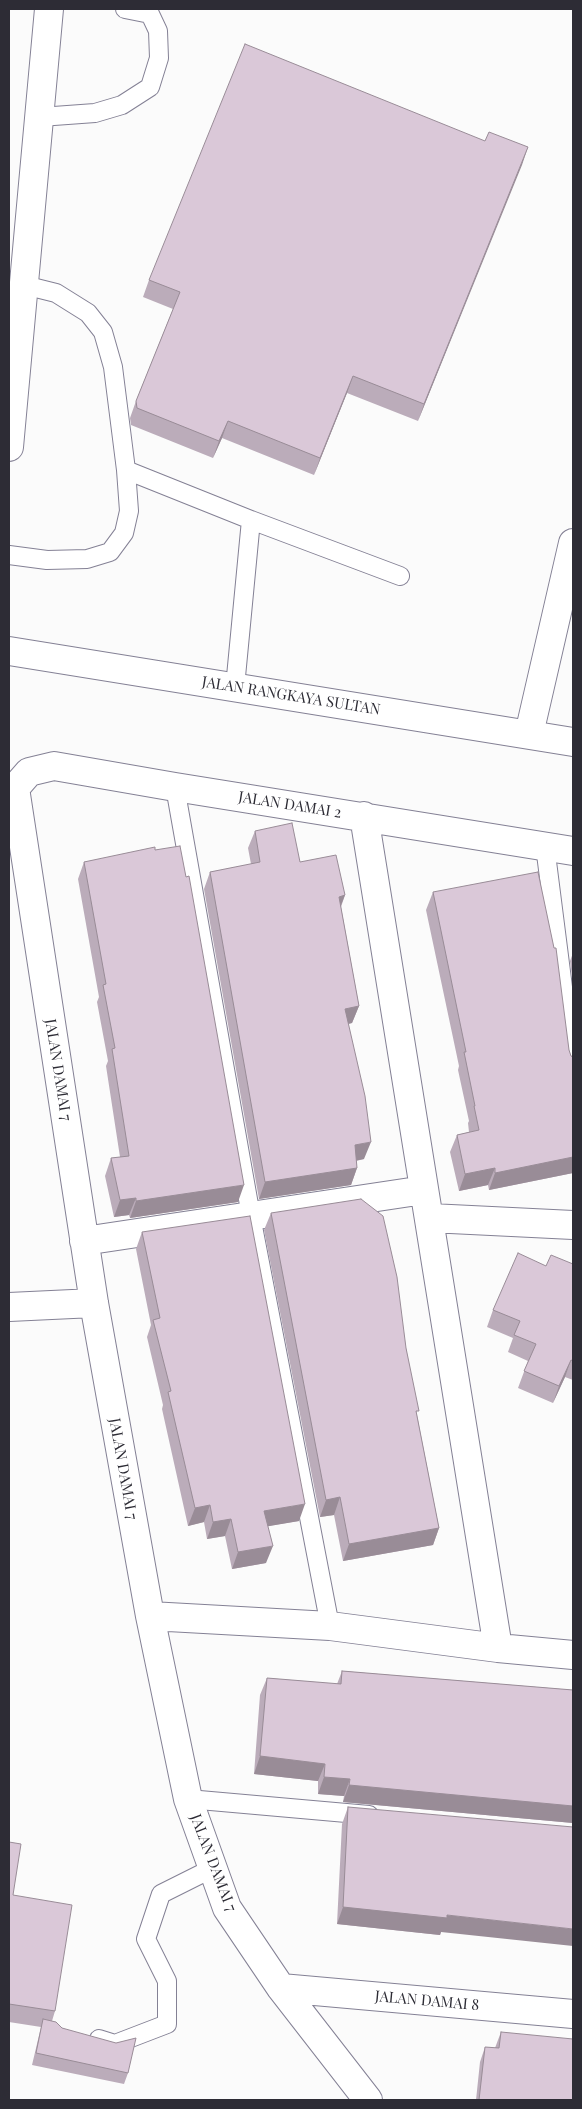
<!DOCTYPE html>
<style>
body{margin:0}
#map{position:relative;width:582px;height:2109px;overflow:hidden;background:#fbfbfb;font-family:"Playfair Display",serif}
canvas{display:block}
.frame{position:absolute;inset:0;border:10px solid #2d2c35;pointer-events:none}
</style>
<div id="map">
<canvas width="582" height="2109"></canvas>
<div class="frame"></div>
</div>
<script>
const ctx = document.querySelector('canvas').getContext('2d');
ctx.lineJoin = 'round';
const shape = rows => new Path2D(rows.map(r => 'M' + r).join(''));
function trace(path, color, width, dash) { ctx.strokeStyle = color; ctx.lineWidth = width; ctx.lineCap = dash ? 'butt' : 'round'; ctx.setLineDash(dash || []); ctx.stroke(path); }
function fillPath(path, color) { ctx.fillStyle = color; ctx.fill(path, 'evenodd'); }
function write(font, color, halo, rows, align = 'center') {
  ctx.font = font + ' "Playfair Display",serif'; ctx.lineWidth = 4; ctx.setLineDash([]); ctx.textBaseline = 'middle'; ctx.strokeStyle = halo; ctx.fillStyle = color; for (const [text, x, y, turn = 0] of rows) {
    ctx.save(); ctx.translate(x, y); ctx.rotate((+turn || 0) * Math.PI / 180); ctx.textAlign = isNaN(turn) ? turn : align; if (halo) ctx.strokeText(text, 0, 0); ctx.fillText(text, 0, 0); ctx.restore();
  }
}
const lane = shape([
 [40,117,95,113,122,105,150,87,159,58,158,31,150,14,125,9],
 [24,285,56,293,88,313,103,332,113,367,126,470,251,520],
 [9,555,47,560,87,559,110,552,124,533,129,511,126,470],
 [235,687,251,520,400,576],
 [175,787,251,1216,330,1626],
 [545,846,573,1066],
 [188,1799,369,1815],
 [99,2039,115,2044,167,2024,167,1981,146,1939,161,1894,213,1868]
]);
const street = shape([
 [9,447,49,9],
 [529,734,573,543],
 [364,816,498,1648],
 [430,1218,573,1225],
 [84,1241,424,1190],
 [9,1307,94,1303],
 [150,1616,330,1626,498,1648,573,1655],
 [281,1988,573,2014],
 [368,2100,281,1988,227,1908,188,1799,150,1616,94,1303,15,788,29,772,54,766,175,787,573,851]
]);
const secondary = shape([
 [9,651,573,742]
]);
trace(lane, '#848195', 20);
trace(street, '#848195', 30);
trace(secondary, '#848195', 30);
trace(lane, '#fff', 18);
trace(street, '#fff', 28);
trace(secondary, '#fff', 28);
fillPath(shape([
 [485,141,528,147,418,421,347,393,314,475,222,438,213,458,131,425,130,418,136,401,173,309,143,297,149,280],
 [255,831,300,862,345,895,341,907,359,1006,352,1023,348,1024,364,1159,356,1161,357,1168,351,1185,259,1199,204,889,210,872,251,864,248,848],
 [155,850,238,1202,130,1218,129,1215,114,1217,105,1176,111,1158,120,1157,106,1066,108,1061,97,1002,99,997,78,879,84,862],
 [433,892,569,1050,571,1056,573,1057,573,1173,489,1190,488,1185,459,1191,450,1152,457,1135,469,1132,468,1123,469,1121,458,1070,459,1066,426,910],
 [573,953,573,984,570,961],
 [271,1213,406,1348,417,1415,439,1528,433,1545,343,1561,334,1515,320,1517,264,1230],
 [142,1232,299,1521,268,1526,266,1563,232,1569,225,1536,207,1539,204,1522,188,1526,162,1409,163,1405,147,1337,151,1325,136,1249],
 [573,1264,573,1380,565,1377,553,1403,518,1388,528,1361,508,1352,513,1338,487,1327,493,1310,546,1266],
 [342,1671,573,1690,573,1823,343,1802,344,1796,318,1794,318,1781,254,1774,260,1695,267,1678,337,1684],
 [348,1807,441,1932,440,1935,337,1924,342,1824],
 [9,1842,13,1895,55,2011,52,2021,128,2073,124,2084,32,2065,41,2027,9,2022],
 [501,2032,573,2100,476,2100,480,2062,485,2047,495,2048]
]), '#bbacba');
fillPath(shape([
 [528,147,522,165,418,421,424,404],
 [353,376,347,393,314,475,320,458],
 [228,421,222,438,213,458,219,441],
 [345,895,338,913,339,897],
 [359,1006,352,1023,339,1026,345,1009],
 [371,1142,364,1159,349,1162,355,1145],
 [573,1157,573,1173,489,1190,495,1173],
 [357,1168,351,1185,259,1199,265,1182],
 [495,1168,488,1185,459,1191,465,1174],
 [244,1185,238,1202,130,1218,136,1201],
 [136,1198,129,1215,114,1217,120,1200],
 [571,1360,565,1377,553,1403,559,1386],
 [340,1497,334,1515,320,1517,326,1500],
 [305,1504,299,1521,258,1528,264,1511],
 [210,1505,204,1522,188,1526,195,1508],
 [231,1519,225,1536,207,1539,213,1522],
 [439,1528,433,1545,343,1561,349,1544],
 [273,1546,266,1563,232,1569,238,1552],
 [260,1756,325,1764,318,1781,254,1774],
 [324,1777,350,1779,344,1796,318,1794],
 [349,1785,573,1806,573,1823,343,1802],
 [343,1907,447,1915,573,1929,573,1946,441,1932,440,1935,337,1924]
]), '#998c97');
const building = shape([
 [245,44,485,141,489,132,528,147,424,404,353,376,320,458,228,421,219,441,137,408,136,401,180,292,149,280,245,44],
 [292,823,300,862,336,855,345,895,339,897,359,1006,345,1009,365,1096,371,1142,355,1145,357,1168,265,1182,210,872,260,862,255,831,292,823],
 [180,846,186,877,189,876,244,1185,136,1201,136,1198,120,1200,111,1158,129,1156,112,1049,115,1048,103,985,106,984,84,862,155,847,155,850,180,846],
 [538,872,554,948,556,948,569,1050,571,1056,573,1057,573,1157,495,1173,495,1168,465,1174,457,1135,479,1130,474,1106,475,1106,464,1052,466,1052,433,892,538,872],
 [361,1199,383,1216,397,1277,406,1348,419,1411,416,1411,439,1528,349,1544,340,1497,326,1500,271,1213,361,1199],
 [250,1216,305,1504,264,1511,273,1546,238,1552,231,1519,213,1522,210,1505,195,1508,168,1392,171,1391,153,1320,160,1318,142,1232,250,1216],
 [518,1253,546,1266,551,1255,573,1264,573,1361,571,1360,559,1386,524,1371,536,1344,514,1335,520,1321,493,1310,518,1253],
 [342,1671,573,1690,573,1806,349,1785,350,1779,324,1777,325,1764,260,1756,267,1678,341,1684,342,1671],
 [348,1807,573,1827,573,1929,447,1915,447,1918,343,1907,348,1807],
 [9,1842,21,1844,13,1895,72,1905,55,2011,9,2004,9,1842],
 [43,2019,56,2022,62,2028,116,2043,136,2038,128,2073,36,2053,43,2019],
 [501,2032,573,2039,573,2100,479,2100,485,2047,499,2048,501,2032]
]);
fillPath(building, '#dac8d8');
trace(building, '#998c97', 1);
write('15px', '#2d2c35', '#fff', [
 ["JALAN RANGKAYA SULTAN",291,696,9],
 ["JALAN DAMAI 2",290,805,9],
 ["JALAN DAMAI 7",58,1070,81],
 ["JALAN DAMAI 7",123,1469,80],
 ["JALAN DAMAI 7",213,1863,69],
 ["JALAN DAMAI 8",427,2001,5]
]);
</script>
